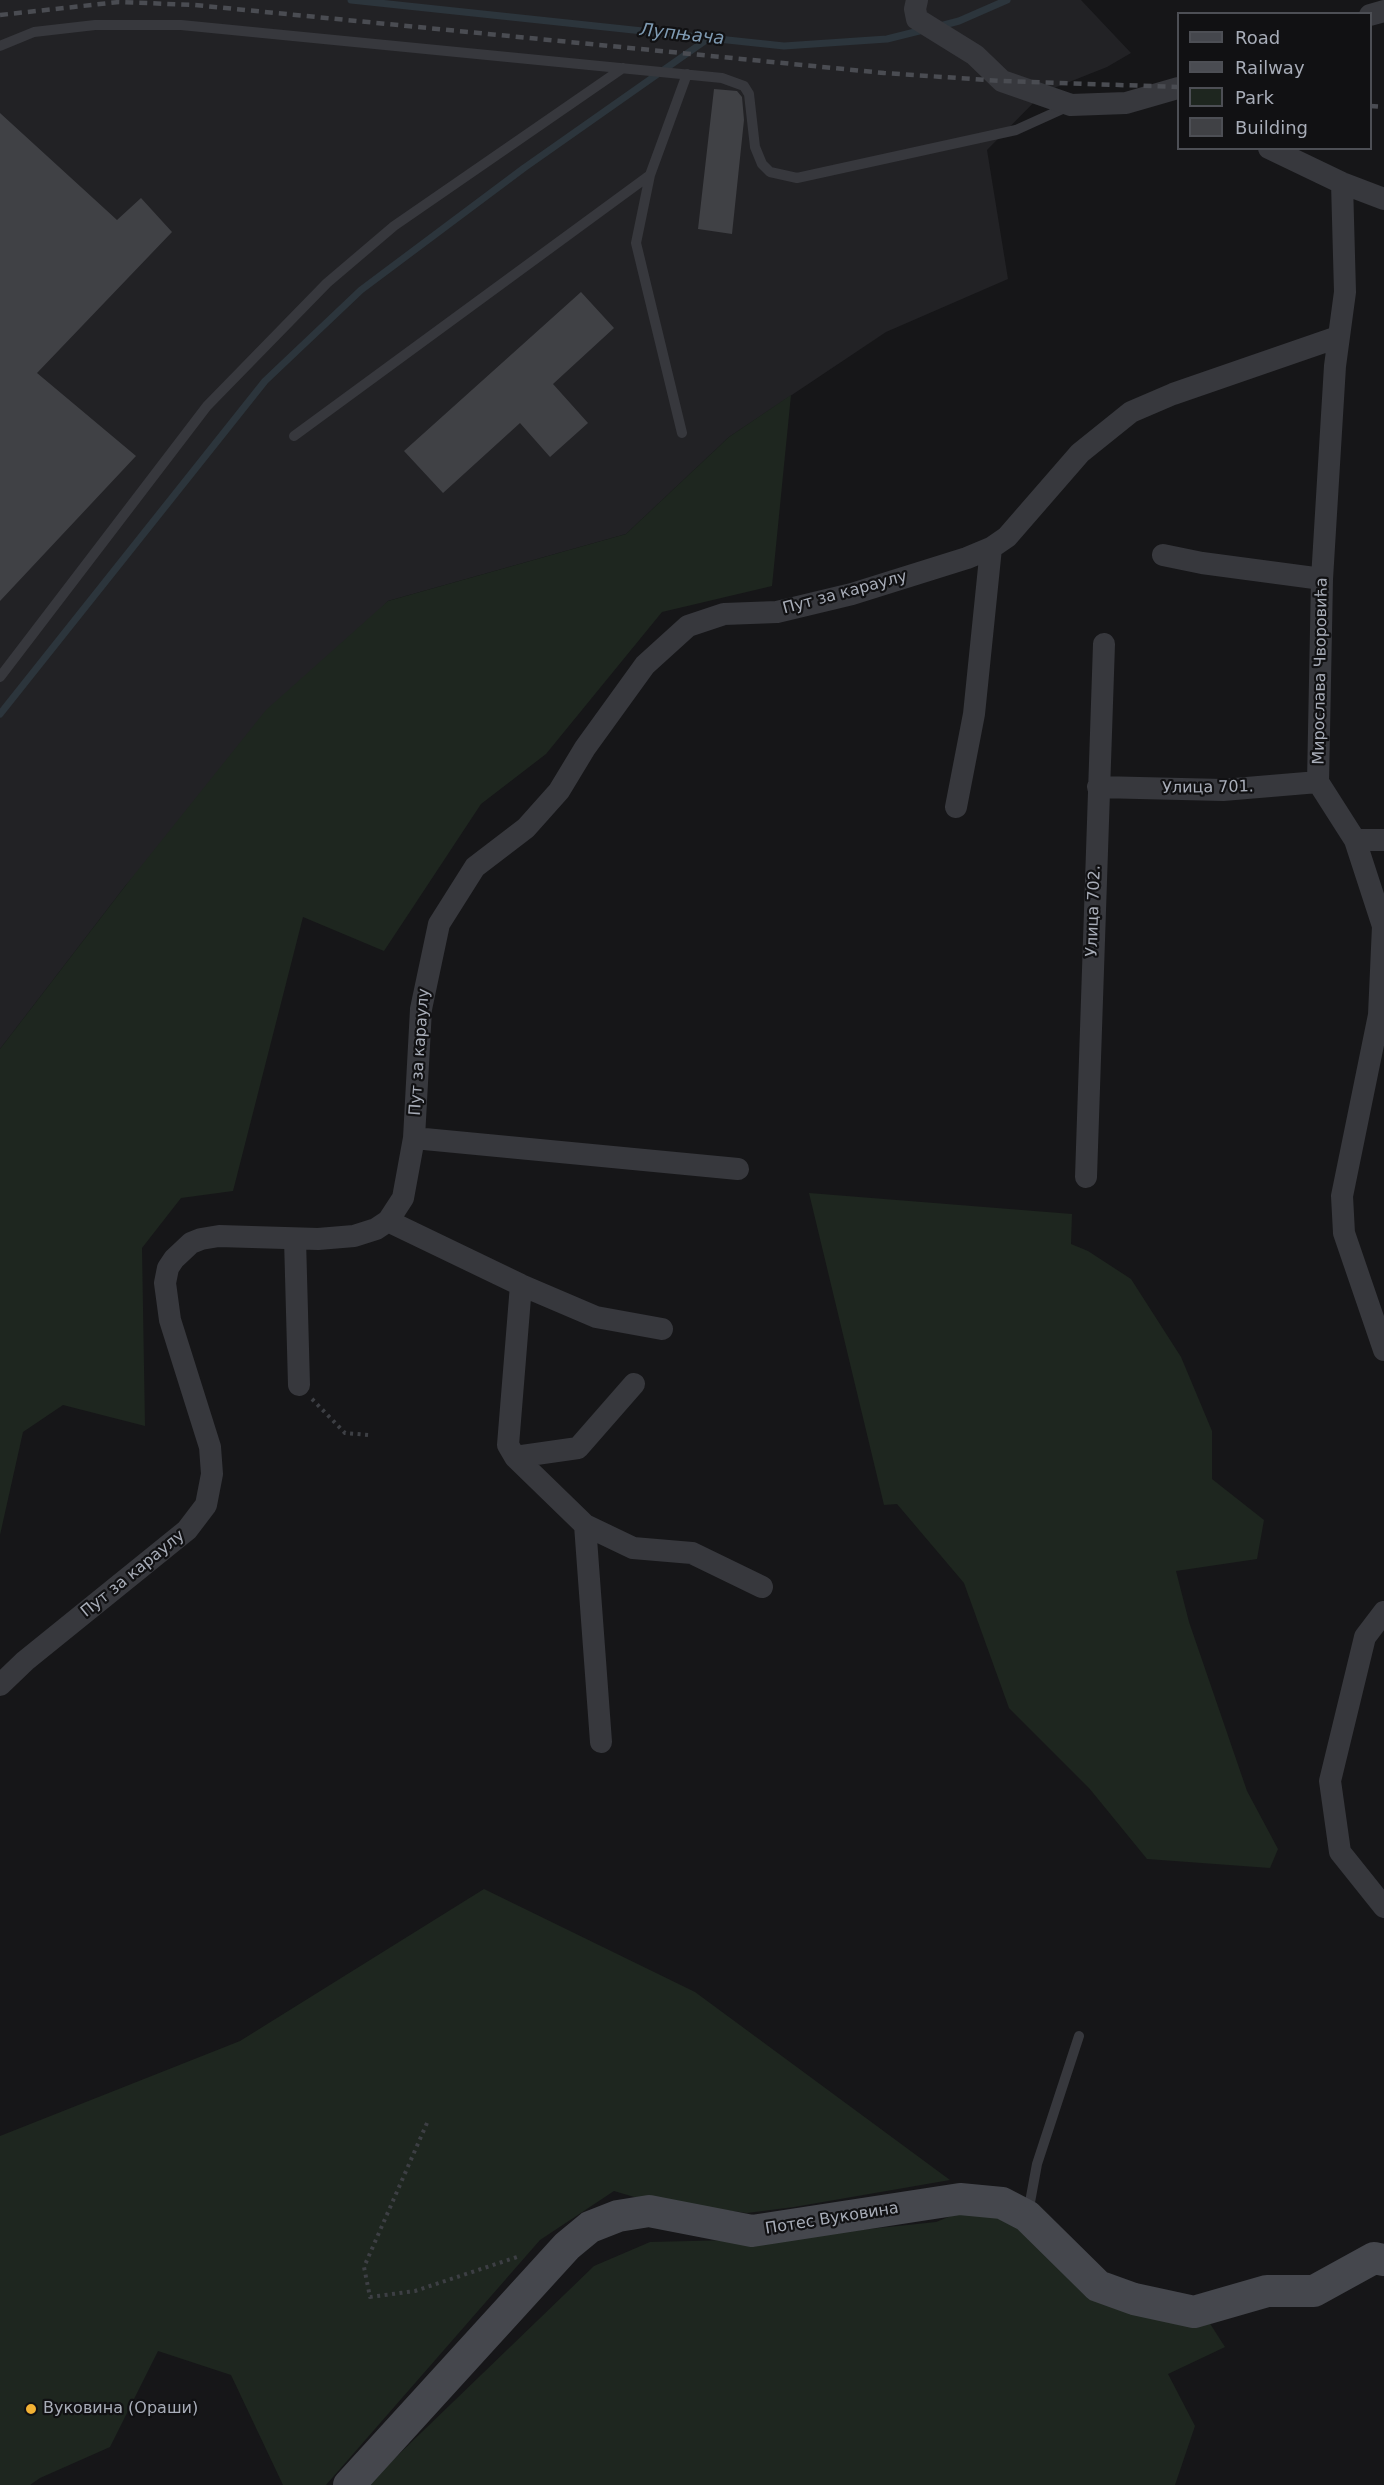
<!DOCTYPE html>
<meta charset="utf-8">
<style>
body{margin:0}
#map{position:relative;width:1384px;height:2485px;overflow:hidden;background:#161618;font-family:"DejaVu Sans",sans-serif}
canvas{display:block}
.legend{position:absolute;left:1177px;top:12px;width:195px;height:138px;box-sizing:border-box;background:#111113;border:2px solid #4d4f55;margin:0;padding:8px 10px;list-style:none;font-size:18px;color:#a8adb8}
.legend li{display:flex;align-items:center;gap:12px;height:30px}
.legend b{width:30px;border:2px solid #4d4f55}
</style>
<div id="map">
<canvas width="1384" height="2485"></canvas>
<ul class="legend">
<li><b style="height:8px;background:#45474d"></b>Road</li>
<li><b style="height:8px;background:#4a4c52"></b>Railway</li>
<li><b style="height:16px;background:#1e261f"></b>Park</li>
<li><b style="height:16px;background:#404145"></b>Building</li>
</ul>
</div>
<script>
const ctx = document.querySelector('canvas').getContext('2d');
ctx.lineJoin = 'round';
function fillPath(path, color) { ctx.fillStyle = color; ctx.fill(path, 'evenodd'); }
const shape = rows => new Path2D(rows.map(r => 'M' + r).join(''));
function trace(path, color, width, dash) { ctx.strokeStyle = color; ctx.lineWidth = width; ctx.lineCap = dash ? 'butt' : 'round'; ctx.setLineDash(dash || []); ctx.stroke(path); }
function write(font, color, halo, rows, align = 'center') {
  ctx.font = font + ' "DejaVu Sans",sans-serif'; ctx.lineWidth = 4.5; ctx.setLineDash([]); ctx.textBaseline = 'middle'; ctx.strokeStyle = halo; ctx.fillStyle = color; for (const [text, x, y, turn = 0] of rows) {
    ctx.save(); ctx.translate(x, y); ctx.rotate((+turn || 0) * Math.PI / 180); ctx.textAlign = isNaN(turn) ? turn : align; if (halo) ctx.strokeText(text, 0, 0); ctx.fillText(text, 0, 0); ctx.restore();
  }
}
fillPath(shape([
 [0,0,1081,0,1131,53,1107,67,1044,92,987,150,1008,279,886,332,729,437,626,534,388,601,126,885,0,1049]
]), '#222225');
fillPath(shape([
 [791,395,772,586,662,612,546,754,481,804,384,951,303,917,233,1191,181,1198,142,1248,145,1426,63,1405,23,1432,0,1535,0,1049,126,885,266,710,388,601,626,534,729,437],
 [809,1193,1072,1214,1071,1244,1088,1251,1131,1279,1181,1357,1212,1431,1212,1479,1264,1520,1257,1559,1176,1571,1189,1622,1247,1791,1278,1849,1270,1868,1147,1859,1089,1788,1009,1708,964,1583,897,1504,884,1505],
 [484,1889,695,1992,950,2180,794,2207,747,2213,641,2199,614,2191,540,2240,326,2485,283,2485,231,2375,158,2351,110,2447,40,2478,30,2485,0,2485,0,2136,240,2041],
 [996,2198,1071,2277,1209,2322,1225,2347,1168,2374,1195,2426,1175,2485,367,2485,594,2266,650,2242,774,2239,936,2222]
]), '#1e261f');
trace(shape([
 [351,0,784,46,887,39,923,30],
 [940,26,959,21,1007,0],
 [0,714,265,381,361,290,524,168,709,38]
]), '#2c353c', 7);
fillPath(shape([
 [714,89,737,91,742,97,744,120,732,234,698,229],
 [0,113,117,220,141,198,172,232,37,373,136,456,0,601],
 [581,292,614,328,553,384,588,423,550,457,520,423,443,493,404,451]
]), '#404145');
trace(shape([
 [312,1399,345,1433,369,1435],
 [427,2123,364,2267,370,2297,415,2291,520,2256]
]), '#3d3f44', 4, [3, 4.5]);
trace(shape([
 [0,46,34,32,95,25,181,25,722,78,744,86,749,94,755,147,762,164,770,172,797,178,1016,130,1069,106],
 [650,175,636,243,682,433],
 [294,436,650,175,687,74],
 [0,677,207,406,327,283,394,226,623,68],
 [1028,2213,1037,2164,1079,2036]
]), '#37383d', 10);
trace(shape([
 [917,0,915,9,917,19,975,55,1002,81,1071,105,1126,103,1178,88],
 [1370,15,1384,11],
 [1269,148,1342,183,1384,199],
 [1342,183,1345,292,1335,366,1322,579,1318,782,1355,840,1383,926,1379,1015,1342,1196,1344,1233,1384,1350],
 [1163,555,1202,563,1322,579],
 [1098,787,1223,790,1318,782],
 [956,807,974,714,991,548],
 [1355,840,1384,840],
 [414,1138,738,1169],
 [1086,1177,1104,644],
 [388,1221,521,1285,596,1317,662,1329],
 [295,1239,299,1385],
 [521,1285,508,1445,515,1457,585,1525,633,1548,692,1553,762,1587],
 [515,1457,578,1448,634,1384],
 [585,1525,601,1742],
 [1384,1612,1365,1637,1330,1781,1340,1852,1384,1907],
 [0,1685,25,1661,187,1530,206,1505,212,1474,210,1447,170,1320,165,1283,168,1268,174,1259,191,1243,201,1239,219,1236,318,1239,354,1236,376,1229,388,1221,403,1198,414,1138,421,1009,439,924,475,867,526,828,559,791,585,748,645,665,688,626,724,614,777,612,852,594,967,558,991,548,1007,537,1080,453,1131,412,1173,394,1338,337]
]), '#37383d', 22);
trace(shape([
 [349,2485,567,2246,590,2227,618,2216,649,2211,752,2231,960,2199,1002,2203,1027,2216,1098,2286,1134,2299,1194,2312,1267,2291,1314,2291,1374,2258,1384,2260]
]), '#45474d', 32);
trace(shape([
 [0,15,119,2,195,5,884,73,1002,81,1178,87],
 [1370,106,1384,107]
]), '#4a4c52', 4.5, [8, 6]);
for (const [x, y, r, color] of [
 [31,2409,6,"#f2b134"]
]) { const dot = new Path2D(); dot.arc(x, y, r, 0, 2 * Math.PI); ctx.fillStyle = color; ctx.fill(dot); trace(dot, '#111113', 2); }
write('16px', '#a8adb8', '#111113', [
 ["Пут за караулу",845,593,-15],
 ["Мирослава Чворовића",1321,671,-89],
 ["Улица 701.",1208,788,-1],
 ["Улица 702.",1094,911,-88],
 ["Пут за караулу",420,1052,-86],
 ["Пут за караулу",133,1574,-39],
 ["Потес Вуковина",832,2219,-9]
]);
write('16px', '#a8adb8', '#111113', [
 ["Вуковина (Ораши)",43,2409]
], 'left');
write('italic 18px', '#7f9bb3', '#111113', [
 ["Лупњача",682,35,6]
]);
</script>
